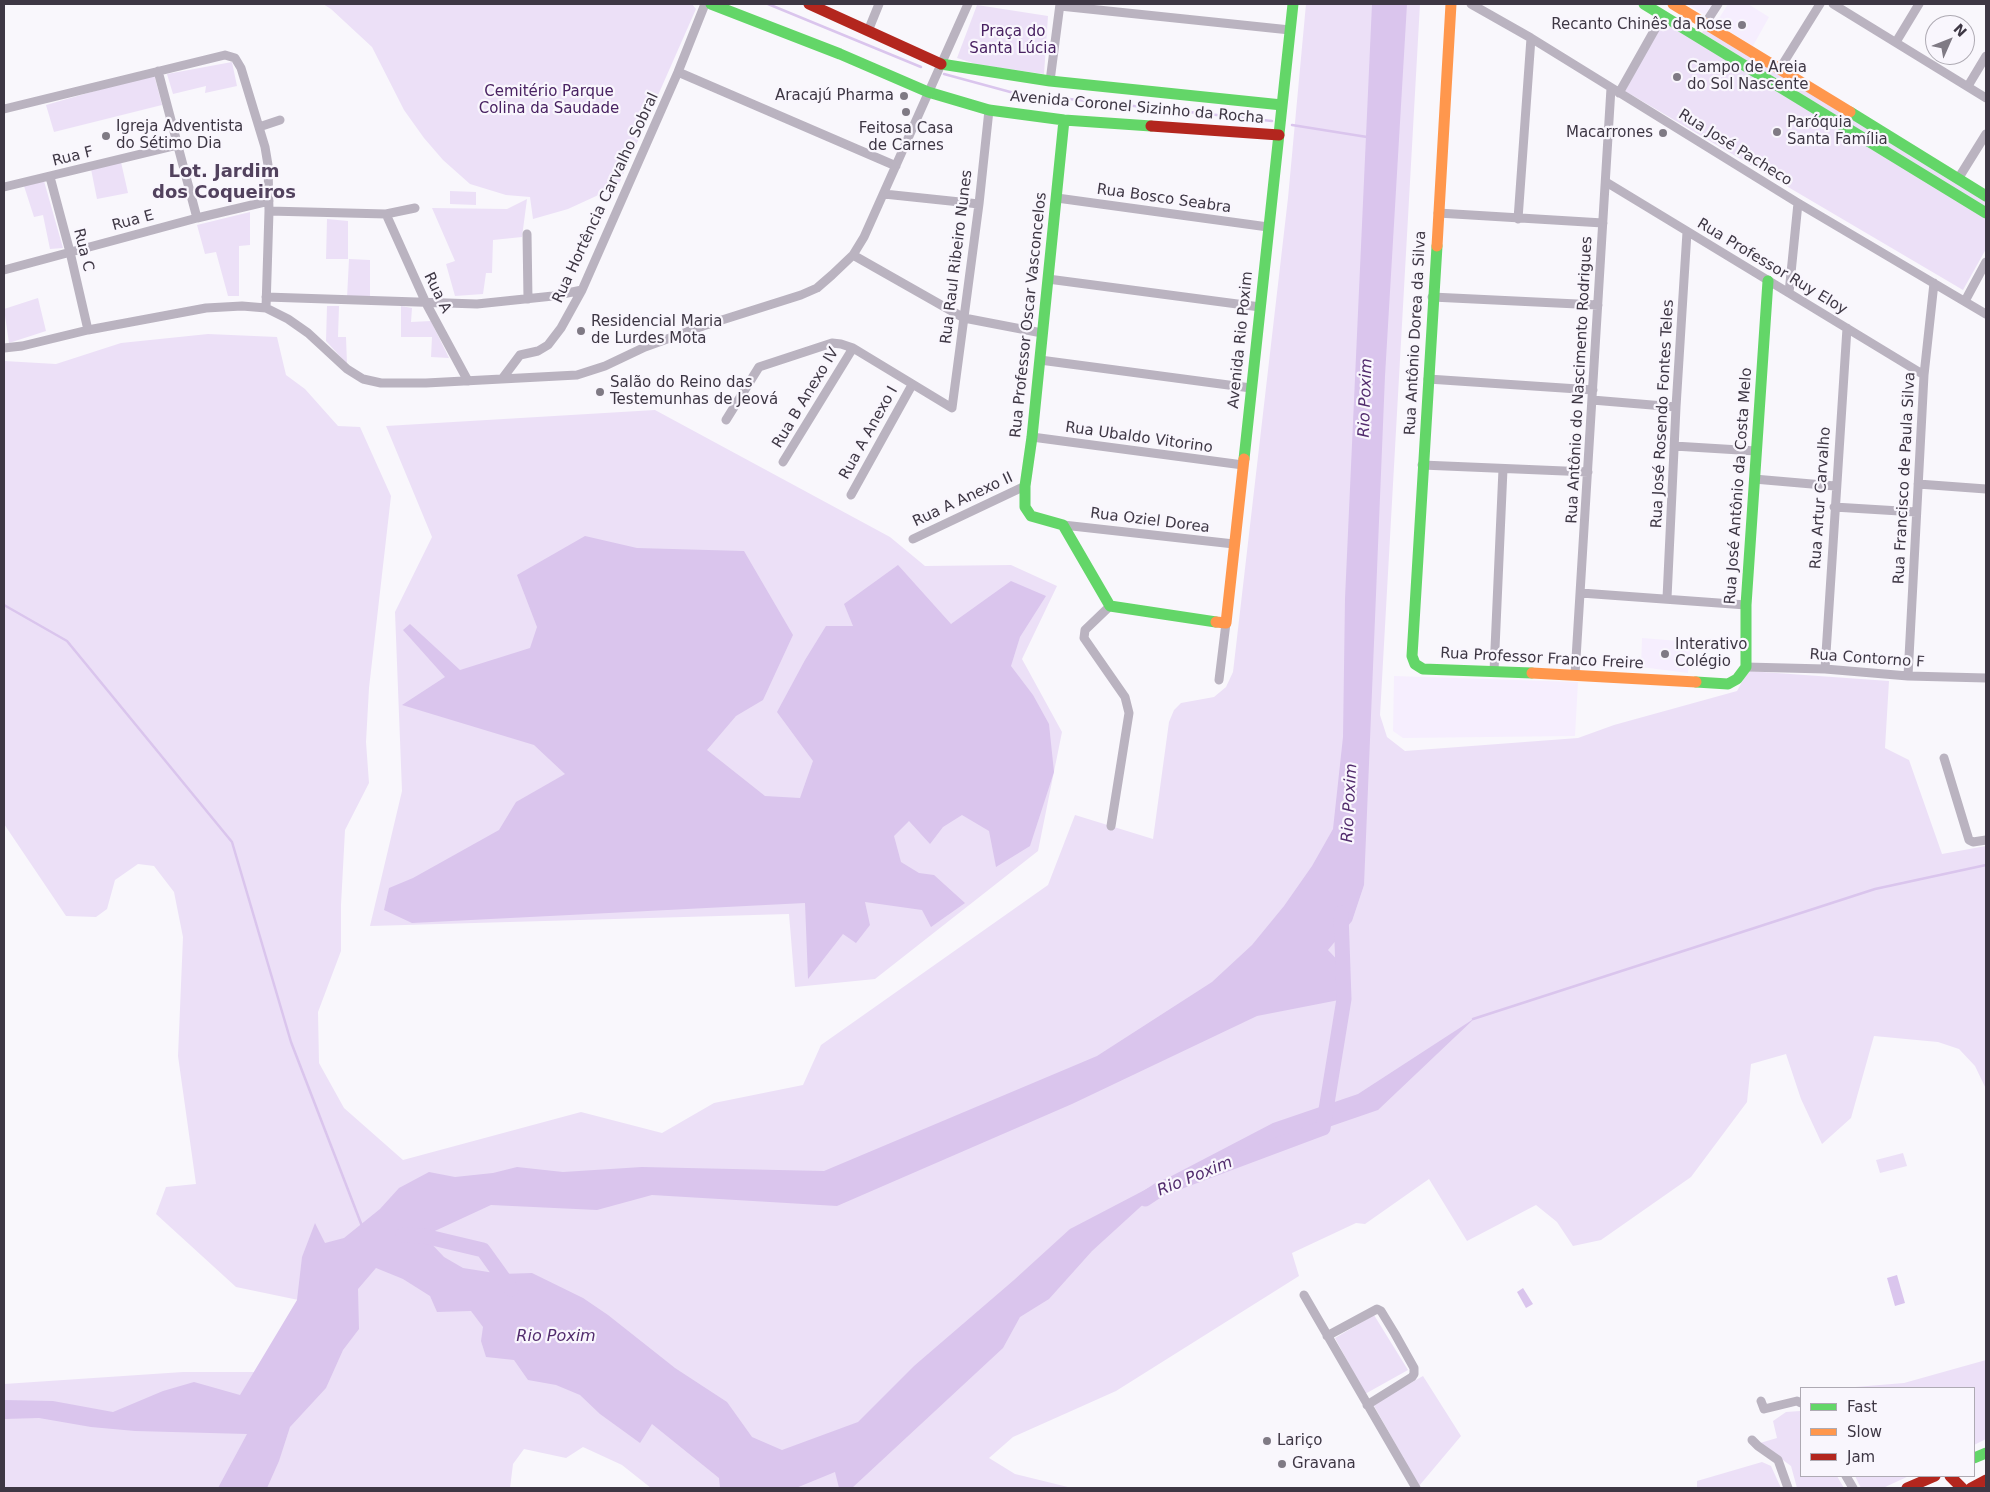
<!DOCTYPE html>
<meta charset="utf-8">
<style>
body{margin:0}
#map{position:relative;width:1990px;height:1492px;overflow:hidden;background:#f9f7fc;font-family:"DejaVu Sans",sans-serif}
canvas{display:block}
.frame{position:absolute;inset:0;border:5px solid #3e3744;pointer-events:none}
.legend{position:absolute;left:1800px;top:1387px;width:175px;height:90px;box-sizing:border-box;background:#f9f6fd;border:1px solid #aeaab3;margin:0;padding:6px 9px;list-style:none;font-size:15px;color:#3e3744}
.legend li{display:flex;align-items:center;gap:10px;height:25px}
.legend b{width:25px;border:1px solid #aeaab3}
.north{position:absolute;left:1925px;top:15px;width:50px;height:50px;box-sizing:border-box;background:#f9f6fd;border:1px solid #aeaab3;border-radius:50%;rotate:46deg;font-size:14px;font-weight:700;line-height:20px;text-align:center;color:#3e3744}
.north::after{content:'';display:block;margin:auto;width:18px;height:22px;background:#7f7a84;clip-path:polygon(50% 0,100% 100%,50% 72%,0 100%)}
</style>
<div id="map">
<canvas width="1990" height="1492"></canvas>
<div class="frame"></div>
<ul class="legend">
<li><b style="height:6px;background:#63d668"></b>Fast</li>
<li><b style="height:6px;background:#ff974d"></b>Slow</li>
<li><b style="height:6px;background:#b3261e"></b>Jam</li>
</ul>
<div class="north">N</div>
</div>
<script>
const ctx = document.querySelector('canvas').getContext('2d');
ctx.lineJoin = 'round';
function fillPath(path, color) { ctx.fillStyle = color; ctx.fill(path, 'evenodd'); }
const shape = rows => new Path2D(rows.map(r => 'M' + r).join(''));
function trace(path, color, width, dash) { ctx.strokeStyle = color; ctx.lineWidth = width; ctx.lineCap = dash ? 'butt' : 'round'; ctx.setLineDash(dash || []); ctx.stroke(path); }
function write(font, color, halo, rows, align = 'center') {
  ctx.font = font + ' "DejaVu Sans",sans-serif'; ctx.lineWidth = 4.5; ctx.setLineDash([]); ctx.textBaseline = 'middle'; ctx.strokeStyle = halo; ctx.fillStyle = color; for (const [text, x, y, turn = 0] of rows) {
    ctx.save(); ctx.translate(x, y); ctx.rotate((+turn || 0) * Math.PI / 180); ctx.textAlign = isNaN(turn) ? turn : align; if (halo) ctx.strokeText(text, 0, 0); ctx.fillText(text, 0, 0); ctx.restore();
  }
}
fillPath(shape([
 [1687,4,1712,4,1705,15],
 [1728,4,1748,4,1769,17,1753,46,1716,23],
 [1642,638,1691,642,1688,673,1641,667],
 [1394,676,1578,682,1575,736,1403,738,1393,731]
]), '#f6eefe');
fillPath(shape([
 [323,4,692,4,696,9,618,186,568,209,533,219,530,197,506,195,470,184,443,160,424,138,404,110,372,47,331,9],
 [1306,4,1420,4,1380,715,1387,737,1405,751,1578,738,1614,725,1737,691,1748,671,1889,681,1885,748,1909,760,1942,854,1986,846,1986,1089,1975,1066,1959,1049,1938,1042,1874,1036,1851,1118,1822,1144,1801,1099,1786,1054,1751,1064,1747,1102,1691,1177,1601,1240,1573,1246,1557,1222,1536,1205,1467,1241,1429,1179,1365,1224,1356,1223,1292,1253,1299,1276,1116,1391,1013,1437,989,1458,1015,1474,1072,1488,651,1488,622,1465,583,1447,566,1458,524,1449,513,1464,510,1488,4,1488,4,1384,183,1372,272,1372,308,1302,236,1287,156,1214,166,1187,196,1184,178,1056,183,937,174,892,154,866,138,864,115,880,107,909,96,917,66,916,4,824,4,361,56,364,121,343,208,334,277,337,286,375,305,389,338,426,360,427,391,496,369,688,366,742,369,783,345,830,341,905,341,951,318,1012,319,1063,344,1108,403,1160,581,1112,662,1133,714,1103,803,1085,821,1045,1048,885,1075,815,1153,839,1169,722,1174,710,1181,703,1214,697,1226,687,1233,672,1288,198],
 [977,5,1048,16,1044,74,979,65,957,58],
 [1663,21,1986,218,1986,249,1963,290,1625,91],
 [1705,26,1986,198,1986,208,1702,33],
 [232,62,237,86,205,93,206,86,173,94,167,74],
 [154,74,162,105,54,132,46,105],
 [121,162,128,193,97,199,91,169],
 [44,181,63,248,50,249,43,215,34,217,24,186],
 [450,191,476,192,476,205,450,204],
 [527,199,522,237,493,240,492,273,486,273,483,294,455,296,446,264,455,261,432,208,507,209],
 [250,212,250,245,239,246,239,296,228,296,216,252,205,254,197,225],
 [327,219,348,221,348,259,326,259],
 [349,259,370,260,370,298,347,298],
 [38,298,46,331,9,343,4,309],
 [327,306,339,306,338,337,346,337,347,364,326,341],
 [401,306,412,308,411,322,431,321,449,358,431,357,432,337,401,337],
 [655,410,890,537,925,566,1011,565,1057,586,1022,659,1062,732,1038,851,875,979,795,987,789,914,370,926,402,791,395,612,432,537,386,426],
 [1903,1153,1907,1166,1880,1173,1876,1160],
 [1374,1315,1408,1370,1365,1394,1335,1338],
 [1986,1360,1986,1439,1974,1445,1974,1388,1843,1388,1904,1383],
 [1423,1376,1461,1436,1419,1486,1373,1404],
 [1800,1411,1801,1476,1837,1476,1844,1488,1797,1488,1791,1466,1760,1443,1777,1438,1773,1421,1786,1412],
 [1762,1462,1771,1466,1781,1488,1697,1488,1697,1481],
 [1855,1476,1909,1476,1883,1488,1861,1488]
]), '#ece0f7');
fillPath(shape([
 [1372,4,1407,4,1385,376,1364,885,1352,921,1328,950,1343,966,1344,999,1257,1016,1072,1104,837,1206,652,1195,597,1210,491,1205,424,1236,444,1257,463,1268,501,1274,532,1273,583,1298,608,1315,675,1368,727,1402,752,1437,782,1450,858,1422,914,1366,1014,1280,1070,1229,1273,1123,1358,1094,1475,1018,1378,1110,1256,1152,1160,1189,1092,1251,1049,1299,1020,1317,1003,1348,852,1488,839,1488,835,1472,796,1488,720,1488,719,1478,652,1424,640,1443,600,1414,580,1395,556,1385,528,1380,514,1360,486,1357,481,1341,483,1327,471,1311,437,1312,430,1296,403,1279,376,1268,358,1289,359,1329,343,1350,326,1388,290,1427,279,1461,267,1488,218,1488,247,1434,135,1431,91,1427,39,1418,4,1419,4,1400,53,1401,113,1412,163,1391,194,1382,240,1395,297,1300,302,1257,315,1223,325,1243,344,1238,380,1209,399,1188,429,1172,455,1177,493,1173,517,1167,563,1172,642,1167,824,1171,1097,1056,1212,982,1252,945,1284,906,1312,866,1333,829,1343,737,1345,598],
 [585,536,637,548,744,551,793,635,763,700,736,716,707,750,765,796,800,798,813,761,777,712,805,660,826,626,853,626,844,604,898,565,951,624,1011,581,1046,596,1020,637,1011,666,1033,695,1049,724,1054,772,1030,846,996,867,989,831,962,815,943,827,930,844,909,821,894,836,901,862,919,873,934,875,965,903,931,927,922,910,865,902,870,925,856,943,843,934,808,979,805,903,412,923,384,910,389,888,413,878,499,830,516,802,565,774,534,745,402,705,445,677,403,630,410,624,460,670,530,648,537,627,517,575],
 [1897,1275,1905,1303,1895,1306,1887,1278],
 [1523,1288,1533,1304,1526,1308,1517,1292]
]), '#dac5ed');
trace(shape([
 [768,4,921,67],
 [944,74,1014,93,1272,121],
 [1292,125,1367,137],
 [4,605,67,641,232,842,291,1042,362,1226],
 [1473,1019,1875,889,1986,865]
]), '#dac5ed', 2.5);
trace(shape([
 [1145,1199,1160,1189,1323,1128,1344,999,1341,913],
 [403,1235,424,1236,483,1250,511,1289]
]), '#dac5ed', 15);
trace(shape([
 [1471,4,1531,38,1798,203,1986,314],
 [1833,4,1986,98],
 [1060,6,1290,30],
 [1705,24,1718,4],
 [868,31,879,4],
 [1896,42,1919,4],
 [1779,70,1820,4],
 [158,71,197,218],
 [678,72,896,166],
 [1050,81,1060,4],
 [1968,86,1986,56],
 [1619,93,1663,15],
 [4,109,225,55,235,58,241,68,265,147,268,165,269,211,266,308],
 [259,127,280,120],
 [50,177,70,252,88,330],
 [1958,179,1986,134],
 [1606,182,1924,375],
 [4,187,178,145],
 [884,194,979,204],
 [1057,198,1268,227],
 [269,211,386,214,415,208],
 [1438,213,1603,223],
 [386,214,426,303,468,381],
 [1518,219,1531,38],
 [527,234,528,299],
 [853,255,964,318,1042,333],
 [4,270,197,218,269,201],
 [1048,279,1260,307],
 [1789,293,1798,203],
 [266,297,477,304,553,296,582,290],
 [1432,297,1598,305],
 [1965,301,1986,262],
 [4,348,22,346,88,330,206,308,242,306,266,308,288,319,308,333,347,369,363,379,381,383,426,383,577,375,605,366,645,347,703,326,801,295,817,288,832,275,853,255,864,237,968,4],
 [1040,360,1251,388],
 [502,379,520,355,538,351,548,345,561,328,582,290,678,72,705,4],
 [1428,379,1593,390],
 [1592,400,1676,407],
 [726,420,759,367,832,343,841,344,853,348,952,408,979,204,989,110],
 [1032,437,1243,465],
 [1674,446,1756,451],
 [783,462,853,348],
 [1422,465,1588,472],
 [1754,479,1835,486],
 [1918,484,1986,489],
 [851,495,912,385],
 [1834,507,1916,512],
 [1063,525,1234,544],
 [913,539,1025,486],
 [1581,593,1746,605],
 [1667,598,1676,407,1687,232],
 [1110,606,1085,630,1084,638,1125,697,1129,713,1111,826],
 [1746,667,1825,669,1908,676,1986,678],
 [1825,669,1847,328],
 [1494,671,1503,469],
 [1575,675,1611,88],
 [1908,676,1924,375,1934,283],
 [1219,680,1226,623],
 [1944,758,1969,840,1973,842,1986,840],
 [1304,1295,1416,1488],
 [1327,1336,1377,1309,1381,1311,1395,1334,1414,1368,1414,1374,1412,1377,1367,1405],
 [1761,1401,1764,1409,1797,1401,1801,1403],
 [1752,1440,1758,1446,1778,1460,1788,1488],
 [1846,1476,1853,1488]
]), '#bab3c0', 9);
trace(shape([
 [711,4,840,54,928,92,989,110,1064,120,1151,126],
 [1644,4,1986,213],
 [941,64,1050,81,1282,105],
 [1850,112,1986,196],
 [1064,120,1032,437,1025,486,1025,507,1031,516,1063,525,1110,606,1216,622],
 [1437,246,1412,656,1415,664,1423,669,1532,673],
 [1244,459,1293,4],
 [1696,682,1728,684,1737,679,1746,667,1746,605,1768,281],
 [1974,1458,1986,1453]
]), '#63d668', 11);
trace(shape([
 [1673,4,1850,112],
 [1437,246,1451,4],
 [1216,622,1226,623,1244,459],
 [1532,673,1696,682]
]), '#ff974d', 11);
trace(shape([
 [809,4,941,64],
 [1151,126,1279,135],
 [1950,1476,1962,1488],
 [1907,1488,1935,1476],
 [1971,1488,1986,1480]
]), '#b3261e', 11);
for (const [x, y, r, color] of [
 [1742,25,5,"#7f7a84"],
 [1677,77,5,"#7f7a84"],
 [904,96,5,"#7f7a84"],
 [906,112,5,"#7f7a84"],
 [1777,132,5,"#7f7a84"],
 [1663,133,5,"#7f7a84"],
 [106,136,5,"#7f7a84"],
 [581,331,5,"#7f7a84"],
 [600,392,5,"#7f7a84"],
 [1665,654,5,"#7f7a84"],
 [1267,1441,5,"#7f7a84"],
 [1282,1464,5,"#7f7a84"]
]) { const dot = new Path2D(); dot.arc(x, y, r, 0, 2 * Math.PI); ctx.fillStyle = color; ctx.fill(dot); trace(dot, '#f9f6fd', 2); }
write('15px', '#3e3744', '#f9f6fd', [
 ["Recanto Chinês da Rose",1732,25,"right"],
 ["Campo de Areia",1687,68],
 ["do Sol Nascente",1687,85],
 ["Aracajú Pharma",894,96,"right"],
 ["Paróquia",1787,123],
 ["Santa Família",1787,140],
 ["Igreja Adventista",116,127],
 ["do Sétimo Dia",116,144],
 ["Feitosa Casa",906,129,"center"],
 ["de Carnes",906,146,"center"],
 ["Macarrones",1653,133,"right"],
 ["Residencial Maria",591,322],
 ["de Lurdes Mota",591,339],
 ["Salão do Reino das",610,383],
 ["Testemunhas de Jeová",610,400],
 ["Interativo",1675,645],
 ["Colégio",1675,662],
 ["Lariço",1277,1441],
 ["Gravana",1292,1464]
], 'left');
write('15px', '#492262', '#f9f6fd', [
 ["Praça do",1013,32],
 ["Santa Lúcia",1013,49],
 ["Cemitério Parque",549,92],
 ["Colina da Saudade",549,109]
]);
write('15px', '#3e3744', '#f9f6fd', [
 ["Avenida Coronel Sizinho da Rocha",1137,108,5],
 ["Rua José Pacheco",1735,148,32],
 ["Rua F",73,157,-14],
 ["Rua Hortência Carvalho Sobral",606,198,-65],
 ["Rua Bosco Seabra",1164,199,8],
 ["Rua E",133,221,-15],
 ["Rua C",83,250,76],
 ["Rua Raul Ribeiro Nunes",957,257,-83],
 ["Rua Professor Ruy Eloy",1772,267,31],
 ["Rua A",437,293,64],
 ["Rua Professor Oscar Vasconcelos",1029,315,-84],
 ["Rua Antônio Dorea da Silva",1416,333,-87],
 ["Avenida Rio Poxim",1241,340,-84],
 ["Rua Antônio do Nascimento Rodrigues",1580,380,-87],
 ["Rua B Anexo IV",806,398,-59],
 ["Rua José Rosendo Fontes Teles",1663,414,-87],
 ["Rua A Anexo I",869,433,-61],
 ["Rua Ubaldo Vitorino",1139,438,8],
 ["Rua Francisco de Paula Silva",1905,478,-87],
 ["Rua José Antônio da Costa Melo",1739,486,-86],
 ["Rua Artur Carvalho",1821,498,-86],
 ["Rua A Anexo II",963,500,-25],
 ["Rua Oziel Dorea",1150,521,7],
 ["Rua Professor Franco Freire",1542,659,3],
 ["Rua Contorno F",1867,659,4]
]);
write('italic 16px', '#522c6d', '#f9f6fd', [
 ["Rio Poxim",1366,398,-88],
 ["Rio Poxim",1350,803,-87],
 ["Rio Poxim",1195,1177,-22],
 ["Rio Poxim",556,1337]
]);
write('bold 18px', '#52425e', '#f9f6fd', [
 ["Lot. Jardim",224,172],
 ["dos Coqueiros",224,193]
]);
</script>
